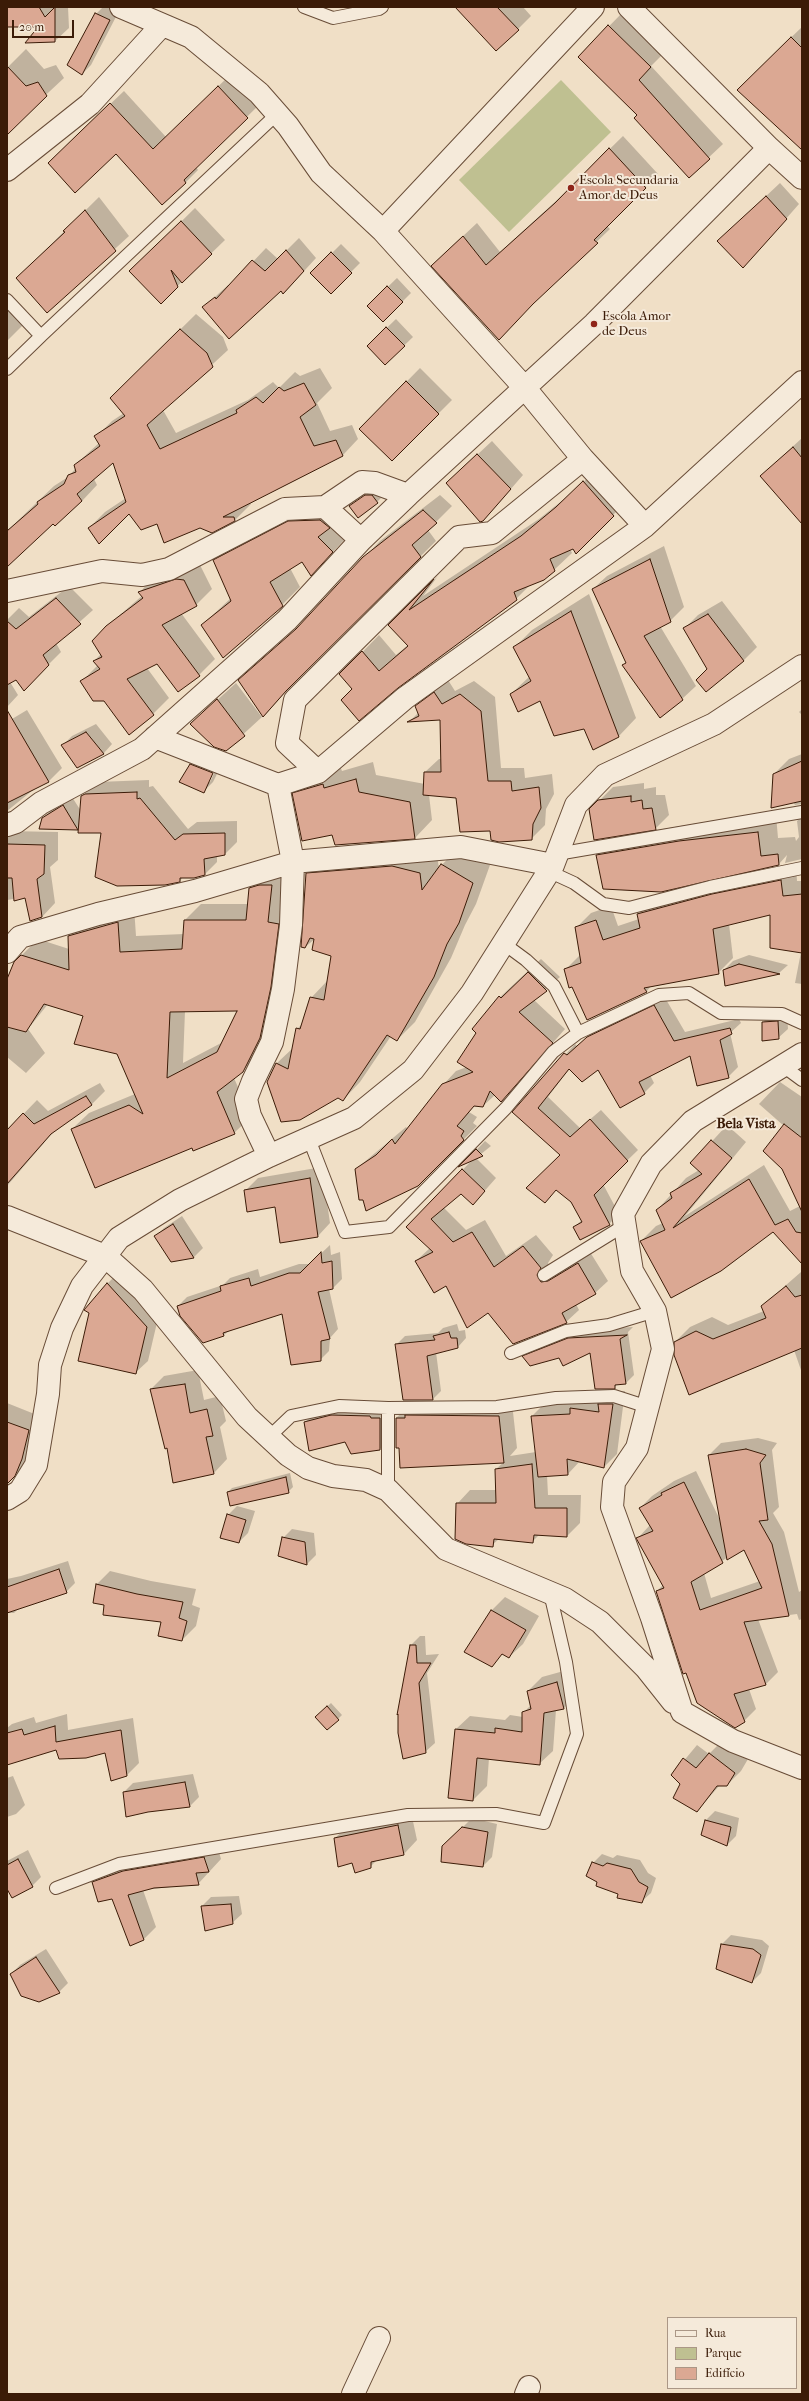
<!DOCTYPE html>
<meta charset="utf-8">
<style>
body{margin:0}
#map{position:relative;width:809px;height:2401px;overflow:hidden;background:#f0dfc6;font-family:"IM FELL French Canon",serif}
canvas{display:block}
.frame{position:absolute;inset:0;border:8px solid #3b1b07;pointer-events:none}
.legend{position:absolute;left:667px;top:2317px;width:130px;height:72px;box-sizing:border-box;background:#f5eada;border:1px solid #ab9786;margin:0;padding:5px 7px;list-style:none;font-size:12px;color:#3b1b07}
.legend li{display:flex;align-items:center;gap:8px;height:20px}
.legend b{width:20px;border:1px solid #ab9786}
.scale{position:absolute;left:12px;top:20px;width:62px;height:18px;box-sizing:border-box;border:2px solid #3b1b07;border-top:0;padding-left:5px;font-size:12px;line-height:14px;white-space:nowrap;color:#3b1b07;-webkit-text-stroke:3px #f5eada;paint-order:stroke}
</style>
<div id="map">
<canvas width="809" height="2401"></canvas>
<div class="frame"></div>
<ul class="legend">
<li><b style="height:5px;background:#f5eada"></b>Rua</li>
<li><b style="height:11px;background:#bfc091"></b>Parque</li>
<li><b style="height:11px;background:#dba893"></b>Edifício</li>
</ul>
<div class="scale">20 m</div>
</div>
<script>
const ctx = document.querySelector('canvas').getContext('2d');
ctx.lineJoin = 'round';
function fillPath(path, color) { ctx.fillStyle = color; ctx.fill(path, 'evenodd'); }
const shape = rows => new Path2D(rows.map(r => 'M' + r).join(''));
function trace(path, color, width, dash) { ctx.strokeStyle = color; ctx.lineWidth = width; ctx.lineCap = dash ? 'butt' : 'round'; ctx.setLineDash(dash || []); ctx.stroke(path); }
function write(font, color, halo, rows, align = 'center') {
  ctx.font = font + ' "IM FELL French Canon",serif'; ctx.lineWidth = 4; ctx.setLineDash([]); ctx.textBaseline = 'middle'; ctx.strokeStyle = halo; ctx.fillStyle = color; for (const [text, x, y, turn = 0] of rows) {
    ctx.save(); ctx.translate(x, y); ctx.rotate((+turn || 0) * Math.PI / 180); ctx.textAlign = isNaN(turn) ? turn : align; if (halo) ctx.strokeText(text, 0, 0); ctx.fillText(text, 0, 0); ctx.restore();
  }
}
fillPath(shape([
 [561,80,611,132,509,232,459,180]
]), '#bfc091');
fillPath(shape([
 [7,7,68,7,69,28,55,41,40,26,7,23],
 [103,7,110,7,119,11,91,65,82,74,96,14],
 [457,7,523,7,531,16,518,29],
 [623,12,664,53,651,66,723,144,689,176,639,115,579,57],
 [802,27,802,149,754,73],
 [26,49,44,69,56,65,64,78,7,131,7,68],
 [231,74,260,104,196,167,198,170,185,183,116,153,62,150,124,91,166,137],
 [623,136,658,174,607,226,610,229,540,296,446,252,477,223,500,252,569,189],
 [780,183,799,204,756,253,732,228],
 [99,197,129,236,47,311,17,278],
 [195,208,225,240,161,302,131,271],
 [299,238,316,258,284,293,281,289,204,307,228,285,229,287,266,248,278,259],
 [341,244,360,263,331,292,312,273],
 [397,278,411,293,383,321,368,306],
 [7,308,23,325,7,341],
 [196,314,223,337,228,350,163,410,176,433,248,400,273,382,279,388,295,372,300,376,320,368,332,388,317,403,330,431,352,425,358,439,343,455,250,502,251,504,235,520,211,532,200,527,129,513,89,528,105,512,126,498,114,462,94,479,97,485,82,501,7,556,7,531,54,486,68,477,76,468,75,465,99,443,96,437,112,421,124,413,127,382],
 [396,319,413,337,385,364,368,346],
 [420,368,452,400,392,460,360,429],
 [802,438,802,522,761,476],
 [492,441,523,475,483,521,461,470],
 [601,465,630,498,576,552,574,548,570,549,572,553,554,570,531,584,516,599,353,689,341,674,379,635,396,655,408,645,390,625,438,576,423,596,539,519,574,491],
 [371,491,376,491,381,498,377,502,352,505],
 [440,495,452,506,428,530,436,541,301,675,264,716,240,680,306,619,380,541],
 [338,502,346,510,336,520,350,534,328,557,302,561,290,568,300,587,282,605,202,625,231,598,215,560,232,543,307,504],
 [664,546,684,607,670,621,660,626,696,686,682,699,623,665,627,662,593,589,607,576],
 [200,565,212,589,196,605,181,613,215,659,199,675,178,691,157,663,147,668,169,698,153,714,105,700,82,681,98,665,94,661,101,654,107,626,143,595,140,592,155,576],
 [69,586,93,610,56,643,61,652,24,689,16,678,10,682,18,695,7,707,7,620,19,608,29,617],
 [589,594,636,718,619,736,584,727,541,699,511,694,530,676,514,648,532,630],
 [722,601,757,647,743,661,708,669,684,629,698,615],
 [448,680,455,691,474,681,495,697,501,768,524,768,525,778,552,774,554,794,546,809,545,825,531,839,491,830,456,797,429,795,432,820,415,838,332,834,293,794,311,776,340,766,342,771,373,762,376,775,425,784,425,772,439,759,442,759,441,719,410,721,418,713,416,707,429,693],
 [236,683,262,717,226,750,191,724],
 [802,709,802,715,799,712],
 [27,710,62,768,49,781,38,786,7,811,7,722],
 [96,724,112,744,104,753,77,766,63,745,72,736],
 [802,754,802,804,795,805,774,774,789,759],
 [200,755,222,764,213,782,204,791,190,765],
 [214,768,216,769,210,782,208,782],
 [149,780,149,787,153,786,188,829,197,822,237,821,237,842,225,854,217,856,217,862,205,874,183,877,180,881,102,832,80,827,77,829,43,818,52,809,72,797,81,811,82,796,98,782],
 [644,783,644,789,656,787,656,795,665,795,669,815,655,829,590,810,613,787],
 [776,815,778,838,795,837,796,841,799,837,797,821,802,816,802,859,785,863,787,855,779,864,598,855,615,837,698,823],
 [7,831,58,832,58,860,50,867,55,903,42,917,25,897,7,900],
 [459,847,490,865,476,904,465,925,451,958,415,1022,397,1040,391,1036,360,1082,343,1100,276,1064,294,1047,297,1029,304,1022,311,998,328,980,332,956,315,939,305,947,307,874,325,856,437,856,439,868],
 [796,866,797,881,802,881,802,984,795,983,801,952,771,914,729,924,733,958,718,973,652,985,646,992,565,970,580,955,576,928,591,913,611,906,618,926,639,919,638,914,653,899],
 [288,869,294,908,259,1055,234,1078,251,1117,234,1133,192,1146,72,1129,89,1113,135,1094,117,1054,84,1016,48,1004,28,1029,45,1053,26,1073,7,1057,7,981,15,962,38,939,69,949,69,936,85,920,134,907,136,936,184,934,185,920,201,904,248,904,250,889,266,872],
 [238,1010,223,1042,183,1063,185,1011],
 [749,955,788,965,779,973,726,985,724,970,733,961],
 [541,959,560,977,534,1000,565,1029,514,1087,501,1101,495,1095,483,1106,475,1105,469,1112,477,1117,473,1123,477,1126,418,1185,356,1169,406,1127,408,1130,443,1085,456,1071,467,1067,478,1033,473,1029,500,997],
 [664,996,685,1032,739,1019,741,1023,730,1033,738,1067,728,1077,691,1054,650,1075,654,1083,644,1093,599,1069,570,1068,548,1097,580,1128,601,1110,638,1150,603,1184,619,1214,609,1224,574,1227,582,1220,561,1155,514,1112,575,1044,577,1046,598,1027],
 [772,1013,787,1013,788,1029,778,1038,763,1022],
 [780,1082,802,1097,802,1254,773,1230,641,1241,656,1226,663,1223,657,1210,686,1178,699,1170,692,1163,727,1125,746,1142,685,1216,764,1165,790,1211,800,1206,784,1126,759,1104],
 [100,1083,105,1091,91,1105,56,1129,7,1186,7,1131,37,1100,48,1111],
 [485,1141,491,1146,476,1158,496,1178,473,1204,461,1192,443,1207,466,1230,485,1220,506,1256,536,1235,553,1255,548,1263,550,1267,590,1252,608,1281,595,1293,576,1304,579,1310,566,1322,488,1312,416,1261,430,1248,408,1227,473,1159,463,1164],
 [322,1167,330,1223,318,1236,281,1242,275,1206,245,1191,258,1178],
 [182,1216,203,1248,194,1257,171,1261,155,1237,164,1228],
 [330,1245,331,1255,340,1252,342,1279,333,1288,329,1289,338,1329,330,1338,329,1351,320,1360,283,1312,230,1330,224,1335,203,1342,178,1306,187,1297,223,1285,230,1278,258,1269,260,1277,299,1264,310,1264],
 [119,1272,159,1314,148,1361,135,1373,107,1284],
 [801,1272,802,1373,794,1350,675,1342,690,1327,712,1317,728,1325,764,1311,762,1306],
 [457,1324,459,1331,465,1330,466,1338,458,1347,436,1352,441,1391,433,1399,404,1399,396,1345,405,1336,438,1333,443,1328],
 [633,1327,628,1332,634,1375,626,1383,618,1383,614,1388,591,1352,524,1357,532,1348,577,1330],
 [198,1370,204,1400,220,1396,226,1421,220,1427,227,1459,214,1473,168,1447,151,1389,164,1376],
 [612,1391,625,1391,617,1454,604,1467,580,1461,568,1474,547,1475,548,1495,581,1495,580,1523,567,1536,540,1534,532,1542,499,1539,492,1545,457,1504,470,1490,497,1490,496,1469,504,1462,396,1418,410,1405,512,1403,517,1448,510,1456,536,1452,532,1416,545,1403],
 [384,1402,394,1436,380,1449,351,1453,345,1441,305,1422,319,1409],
 [7,1403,42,1417,24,1467,7,1482],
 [758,1438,777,1443,772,1450,779,1507,773,1513,784,1532,799,1592,802,1590,802,1619,799,1620,797,1614,758,1619,778,1672,766,1684,749,1689,756,1709,744,1721,657,1591,663,1585,638,1538,650,1525,640,1508,652,1496,674,1481,696,1471,721,1522,709,1455,721,1443],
 [745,1548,760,1581,711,1598,704,1573,728,1557],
 [290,1473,293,1487,288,1492,228,1492,232,1488],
 [237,1506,255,1511,248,1533,239,1542,228,1515],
 [292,1529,314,1533,316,1555,307,1564,283,1538],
 [68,1561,75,1583,66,1592,19,1608,14,1613,7,1613,7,1579,21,1576],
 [110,1571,151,1581,196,1589,192,1605,200,1608,196,1626,182,1640,162,1621,105,1604,97,1584],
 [505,1597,539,1616,523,1644,509,1657,503,1653,491,1665,491,1611],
 [420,1636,425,1636,426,1655,439,1654,427,1673,435,1743,425,1752,411,1645],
 [571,1669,577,1695,564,1708,556,1710,553,1751,539,1764,489,1758,487,1786,473,1800,456,1729,470,1716,505,1720,510,1715,523,1717,523,1713,531,1705,528,1691,542,1677],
 [331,1703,342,1715,338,1719,320,1713],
 [67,1714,68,1730,133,1718,139,1763,127,1775,112,1779,106,1752,56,1748,7,1759,7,1728,12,1724,34,1717,36,1723],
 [723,1740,748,1759,741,1771,727,1785,720,1785,697,1811,681,1784,672,1775,697,1745,709,1754],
 [193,1774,199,1797,190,1806,148,1811,124,1792,133,1783],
 [13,1776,25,1805,16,1814,7,1817,7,1778],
 [715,1811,739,1818,736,1836,727,1845,706,1820],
 [411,1812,417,1840,404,1854,378,1859,370,1867,353,1862,335,1838,349,1825],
 [472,1818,497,1824,492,1857,483,1866,443,1847],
 [217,1845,221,1859,198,1884,143,1890,156,1927,144,1939,130,1945,113,1898,93,1882,106,1870],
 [28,1850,41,1877,32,1886,7,1887,7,1861],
 [602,1854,613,1858,617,1855,640,1860,648,1873,656,1878,651,1893,641,1902,619,1894,598,1881,593,1863],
 [239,1896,242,1914,232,1923,202,1906,211,1897],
 [731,1935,762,1940,769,1946,761,1973,752,1982,717,1968,722,1944],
 [46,1949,68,1983,59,1992,11,1974,20,1965]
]), '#0003');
const building = shape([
 [7,7,39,7,45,17,55,7,55,42,25,43,38,27,7,27,7,7],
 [455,7,497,7,519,30,496,51,455,7],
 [95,13,110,20,82,75,67,65,95,13],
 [608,25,651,67,639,80,710,159,689,178,634,118,637,115,578,57,608,25],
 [791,37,802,48,802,150,737,90,791,37],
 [7,66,26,86,38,82,47,96,7,135,7,66],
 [218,86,248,118,184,180,186,183,162,205,116,154,75,193,48,163,110,103,153,149,218,86],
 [609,148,646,188,594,240,598,243,533,304,499,340,431,266,463,236,486,265,555,203,609,148],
 [766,196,787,219,743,268,717,241,766,196],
 [85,210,116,251,47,313,16,278,65,232,63,231,85,210],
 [181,221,212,254,182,283,171,270,178,287,161,304,129,271,181,221],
 [286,250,304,271,283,294,281,291,229,339,202,307,215,297,216,299,252,260,265,271,286,250],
 [331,252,352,273,331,294,310,273,331,252],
 [387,286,403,302,383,322,367,306,387,286],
 [386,327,405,346,385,365,367,346,386,327],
 [180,329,207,353,213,367,147,425,160,449,237,413,236,410,256,397,263,403,279,387,284,391,304,383,316,405,300,417,314,446,336,440,343,456,223,517,234,517,235,521,212,533,200,528,164,543,157,524,141,530,129,514,99,544,88,528,126,502,113,463,77,494,82,501,55,526,53,524,7,567,7,531,38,504,37,502,64,484,68,475,76,472,74,465,100,446,94,436,125,416,110,398,180,329],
 [406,381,439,414,392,461,359,429,406,381],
 [793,447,802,458,802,524,760,476,793,447],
 [477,454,511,489,483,521,480,522,446,483,477,454],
 [583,481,614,516,576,554,573,549,550,559,555,571,544,580,514,592,517,600,398,688,359,721,341,700,352,689,339,674,362,651,379,671,408,646,388,625,434,579,409,610,521,536,556,507,583,481],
 [365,495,372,495,378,503,358,518,349,506,365,495],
 [423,510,437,523,412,545,421,557,286,691,263,717,238,680,296,629,363,557,423,510],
 [320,520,330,528,318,537,333,552,311,576,302,562,270,582,283,606,223,658,201,625,231,601,213,560,288,521,320,520],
 [650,559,671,622,644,636,683,700,660,718,622,665,626,663,592,589,650,559],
 [176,579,184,580,197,606,162,625,200,676,178,692,157,664,127,679,154,715,129,735,104,701,93,701,80,681,100,669,93,661,102,657,92,641,106,626,143,598,138,592,176,579],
 [56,598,81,624,43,655,49,665,24,691,16,680,7,685,7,621,16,629,56,598],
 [571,611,619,737,593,750,584,729,554,736,540,701,518,712,510,694,531,681,513,647,571,611],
 [708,614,744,661,706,692,696,680,707,669,683,628,708,614],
 [434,692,442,704,460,694,481,711,488,781,511,781,512,791,539,787,541,808,533,824,532,840,499,842,491,840,490,831,460,832,456,798,423,795,424,772,441,772,440,720,407,722,419,716,415,706,434,692],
 [217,699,245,736,226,751,214,747,190,724,217,699],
 [7,710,49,782,7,803,7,710],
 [86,732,104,754,77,768,61,745,86,732],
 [802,761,802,801,771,808,773,774,802,761],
 [190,764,213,773,204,793,179,782,190,764],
 [356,779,359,792,410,802,415,839,335,845,332,835,302,841,292,793,323,784,324,788,356,779],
 [137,792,137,799,140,798,175,840,183,834,225,833,225,855,204,859,205,875,194,878,180,878,180,882,165,885,117,886,95,877,101,833,78,833,81,796,85,794,137,792],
 [631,796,631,802,642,800,643,809,652,808,656,830,594,840,589,809,598,800,631,796],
 [63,805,78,830,39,829,42,818,63,805],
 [758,832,761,856,778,854,779,865,661,892,603,889,596,855,679,841,758,832],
 [7,844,45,845,44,874,37,879,42,917,30,921,25,898,14,901,12,878,7,878,7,844],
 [441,864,473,883,459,923,447,944,434,977,397,1041,387,1035,343,1101,338,1098,300,1120,281,1122,267,1082,276,1063,288,1069,296,1028,300,1029,310,997,324,1000,331,956,312,950,314,939,310,938,305,948,301,947,306,873,392,866,420,873,422,890,441,864],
 [781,880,783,896,802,894,802,953,770,948,770,915,713,929,719,974,644,988,647,992,587,1020,572,987,569,988,564,969,581,963,575,927,596,920,603,940,640,928,637,914,712,894,781,880],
 [259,885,272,885,268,922,279,924,271,987,260,1038,243,1072,217,1092,235,1134,193,1151,192,1148,95,1188,71,1129,129,1105,143,1114,117,1054,74,1044,83,1016,44,1004,26,1032,7,1027,7,979,14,962,21,955,69,970,68,936,118,922,120,952,182,949,184,920,246,920,249,888,259,885],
 [237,1011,217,1052,167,1078,170,1012,237,1011],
 [739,964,780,974,725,986,723,970,739,964],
 [528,972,547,991,519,1012,553,1043,501,1102,490,1091,483,1107,474,1106,457,1126,464,1131,461,1136,464,1140,418,1186,366,1211,363,1200,359,1200,355,1169,376,1155,392,1139,395,1144,442,1084,473,1072,457,1062,476,1033,472,1029,499,996,501,998,528,972],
 [654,1005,674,1041,730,1028,732,1034,720,1040,729,1078,697,1086,690,1056,639,1082,645,1094,620,1108,598,1070,582,1082,569,1069,538,1108,570,1137,590,1119,628,1161,594,1195,610,1225,580,1240,573,1227,582,1222,571,1202,556,1190,545,1203,526,1188,560,1155,512,1112,564,1053,567,1055,587,1037,654,1005],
 [778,1021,779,1039,762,1041,762,1022,778,1021],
 [86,1096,92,1105,51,1134,7,1184,7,1130,23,1113,34,1124,86,1096],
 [784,1124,802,1138,802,1212,782,1169,763,1151,784,1124],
 [711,1140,732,1158,673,1228,749,1179,775,1225,788,1219,796,1232,802,1233,802,1264,773,1232,721,1271,671,1298,640,1241,665,1230,656,1210,672,1198,670,1193,702,1174,690,1163,711,1140],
 [476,1149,483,1156,458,1167,476,1149],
 [462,1169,485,1191,473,1205,461,1194,431,1219,453,1242,472,1232,494,1267,523,1246,541,1268,537,1275,541,1282,548,1281,578,1263,596,1294,562,1313,567,1323,513,1344,488,1313,467,1328,446,1286,434,1293,415,1261,433,1252,406,1227,462,1169],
 [310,1178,318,1237,280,1243,275,1207,247,1212,244,1190,310,1178],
 [173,1224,194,1258,171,1262,154,1236,173,1224],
 [321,1252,322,1263,332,1261,333,1289,318,1292,330,1339,321,1341,321,1361,291,1365,282,1314,223,1333,224,1336,203,1343,180,1316,177,1306,221,1291,220,1286,249,1278,251,1286,289,1273,300,1273,321,1252],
 [107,1283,147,1327,136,1374,78,1361,89,1313,84,1310,107,1283],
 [786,1286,795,1297,802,1295,802,1348,689,1395,674,1355,674,1342,696,1331,713,1339,766,1318,761,1306,786,1286],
 [449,1332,451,1338,457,1338,458,1348,427,1356,433,1400,403,1400,395,1344,435,1340,433,1336,449,1332],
 [627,1335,620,1339,626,1384,615,1385,615,1389,595,1389,590,1353,563,1366,559,1358,530,1366,522,1356,568,1338,627,1335],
 [185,1384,190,1413,207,1409,213,1436,206,1437,214,1474,173,1483,167,1448,165,1449,150,1389,185,1384],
 [598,1404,613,1404,604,1468,567,1459,568,1475,538,1477,531,1416,570,1414,570,1408,599,1412,598,1404],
 [331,1415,370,1416,371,1418,380,1418,380,1450,351,1454,345,1442,309,1451,304,1422,331,1415],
 [405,1415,499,1416,504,1463,400,1468,399,1448,396,1448,396,1418,405,1418,405,1415],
 [7,1422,29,1430,22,1459,15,1476,7,1484,7,1422],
 [746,1449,766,1455,760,1463,768,1520,759,1521,772,1544,789,1616,744,1622,766,1685,734,1694,745,1722,735,1728,697,1703,686,1673,683,1674,656,1591,664,1588,636,1538,653,1531,639,1508,662,1495,661,1493,684,1482,723,1563,691,1582,700,1610,762,1588,744,1550,727,1560,708,1455,746,1449],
 [532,1464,535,1508,567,1508,567,1537,534,1535,533,1543,494,1539,493,1547,466,1544,455,1539,456,1503,496,1503,495,1469,532,1464],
 [286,1477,289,1493,230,1506,227,1492,286,1477],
 [227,1514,246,1520,239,1543,220,1538,227,1514],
 [282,1537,305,1542,307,1565,278,1556,282,1537],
 [59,1569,67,1593,7,1613,7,1587,59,1569],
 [96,1584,137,1594,183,1602,179,1618,187,1621,182,1641,158,1636,161,1622,103,1615,104,1605,93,1603,96,1584],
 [491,1610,526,1630,509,1658,502,1654,492,1667,464,1652,491,1610],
 [410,1645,416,1645,417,1663,431,1663,419,1683,426,1753,403,1759,398,1733,398,1714,397,1715,410,1645],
 [557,1682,564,1709,544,1713,540,1765,477,1758,473,1801,448,1798,455,1729,495,1733,495,1728,522,1732,522,1712,531,1709,527,1691,557,1682],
 [327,1706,339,1720,327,1730,315,1717,327,1706],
 [55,1726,56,1742,121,1730,127,1776,111,1781,105,1753,86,1758,59,1759,56,1750,7,1765,7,1733,22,1729,24,1735,55,1726],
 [709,1753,735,1773,727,1786,717,1786,697,1812,673,1798,680,1784,671,1775,683,1758,696,1768,709,1753],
 [185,1782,190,1807,148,1812,126,1817,123,1792,185,1782],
 [705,1820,731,1827,727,1846,701,1835,705,1820],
 [398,1825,404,1855,371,1862,371,1868,355,1873,352,1863,338,1867,334,1838,398,1825],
 [462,1827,488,1832,483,1867,441,1862,442,1846,462,1827],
 [204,1857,209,1872,196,1873,199,1885,154,1888,128,1895,144,1940,130,1946,112,1899,98,1902,92,1882,123,1871,204,1857],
 [18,1859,33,1887,12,1898,7,1889,7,1865,18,1859],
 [592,1862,603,1866,607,1863,631,1869,639,1882,648,1887,642,1903,617,1898,618,1894,596,1886,597,1882,586,1876,592,1862],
 [231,1904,233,1924,205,1931,201,1906,231,1904],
 [721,1944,753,1949,761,1955,752,1983,716,1969,721,1944],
 [36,1957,60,1993,39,2002,21,1996,10,1974,36,1957]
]);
fillPath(building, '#dba893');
trace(building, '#3b1b07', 1);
const lane = shape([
 [304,7,333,18,379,9,382,7],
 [7,300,41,336,7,369],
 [41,336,277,114],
 [557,854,802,812],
 [548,871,574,883,603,904,629,908,710,887,802,868],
 [503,943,526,960,554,986,578,1033,659,995,689,993,721,1013,782,1014,802,1023],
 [783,1066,802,1080],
 [309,1139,345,1232,389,1227,506,1108,553,1052,578,1033],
 [544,1275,625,1225],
 [511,1353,566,1331,609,1325,655,1311],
 [269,1437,291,1416,339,1406,388,1408],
 [388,1490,388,1408,497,1407,556,1398,614,1396,648,1407],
 [56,1888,119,1864,408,1815,496,1814,544,1823,577,1734,566,1662,550,1593]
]);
const street = shape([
 [121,7,191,37,259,93,288,126,321,173,383,231,524,387,583,459,645,526],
 [629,7,769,148,802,178],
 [7,170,90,104,162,25],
 [383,231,593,7],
 [325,507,361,540],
 [7,591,102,571,142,575,169,569,285,509,325,507,362,482,375,483,408,495,594,324,769,148],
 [155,737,278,785,318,772,405,698,645,526,802,382],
 [318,772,287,743,295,700,459,537,492,533,583,459],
 [7,825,16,822,41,803,142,749,287,620,361,540,408,495],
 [7,952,20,937,98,914,195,891,293,862,461,847,553,865],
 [802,1054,693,1121,651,1164,623,1214,632,1271,655,1311,663,1349,637,1448,614,1482,612,1507,652,1618,682,1712,733,1741,802,1768],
 [269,1156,250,1116,246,1099,253,1081,272,1042,283,989,291,925,293,862,278,785],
 [7,1217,105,1256,143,1290,247,1417,288,1455,308,1468,333,1476,366,1480,388,1490,446,1549,565,1599,600,1622,646,1668,673,1702],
 [7,1499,20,1491,36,1465,48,1394,50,1365,62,1328,82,1286,119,1238,180,1200,269,1156,354,1118,413,1070,472,993,553,865,576,805,605,775,714,724,802,666],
 [353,2394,379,2338],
 [526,2394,529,2387]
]);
trace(lane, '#684c37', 14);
trace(street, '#684c37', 24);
trace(lane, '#f5eada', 12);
trace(street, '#f5eada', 22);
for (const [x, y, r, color] of [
 [571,188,4,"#8f2418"],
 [594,324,4,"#8f2418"]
]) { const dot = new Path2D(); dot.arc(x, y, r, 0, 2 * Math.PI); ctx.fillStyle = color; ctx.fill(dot); trace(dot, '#f5eada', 1.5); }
write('13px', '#3b1b07', '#f5eada', [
 ["Escola Secundaria",579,181],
 ["Amor de Deus",579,196],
 ["Escola Amor",602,317],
 ["de Deus",602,332]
], 'left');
write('bold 14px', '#3b1b07', '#f5eada', [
 ["Bela Vista",746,1125]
]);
</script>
